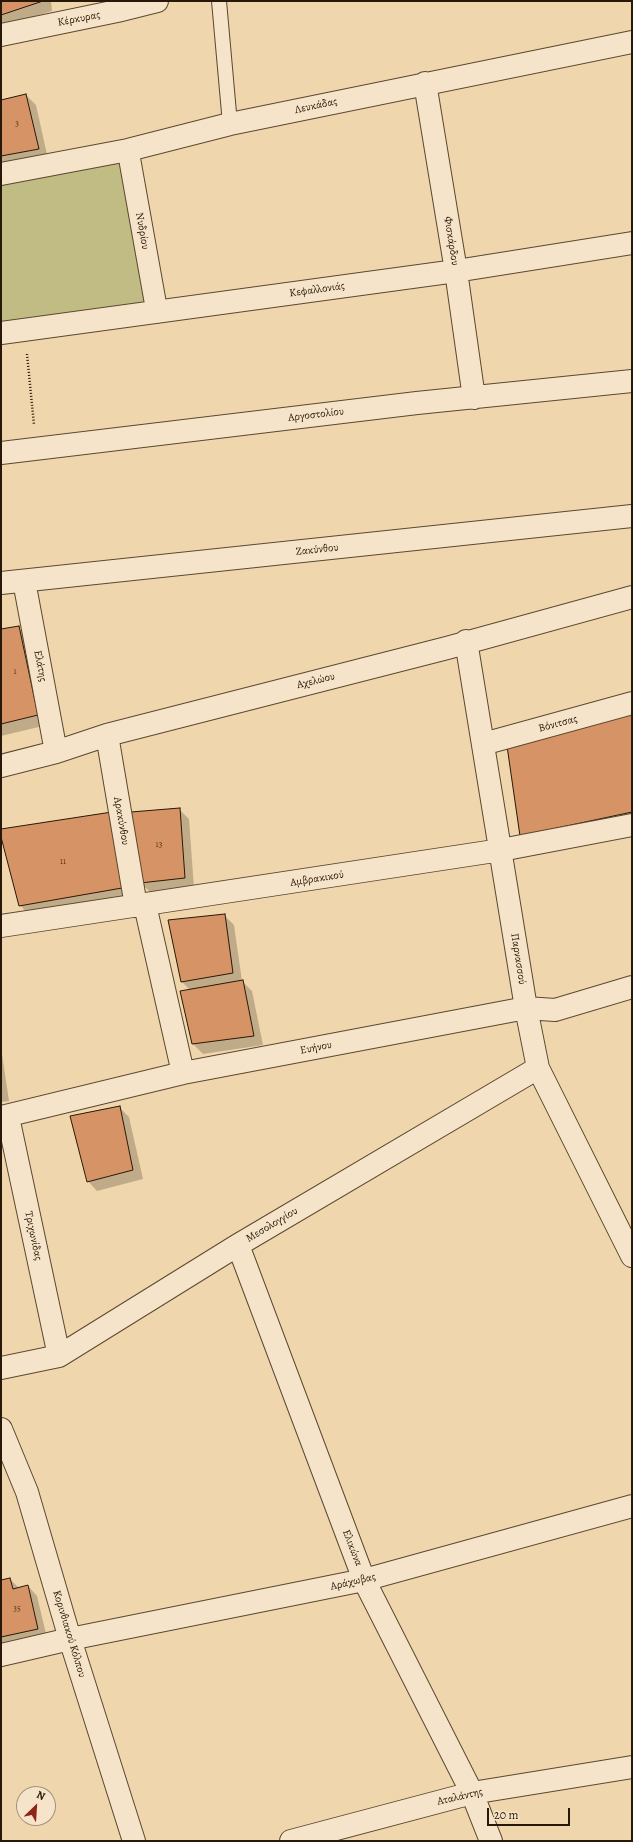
<!DOCTYPE html>
<meta charset="utf-8">
<style>
body{margin:0}
#map{position:relative;width:633px;height:1842px;overflow:hidden;background:#f0d6ac;font-family:Alegreya,serif}
canvas{display:block}
.frame{position:absolute;inset:0;border:2px solid #281807;pointer-events:none}
.north{position:absolute;left:16px;top:1786px;width:40px;height:40px;box-sizing:border-box;background:#f5e4c9;border:1px solid #a3927b;border-radius:50%;rotate:25deg;font-size:11px;font-weight:700;line-height:16px;text-align:center;color:#281807}
.north::after{content:'';display:block;margin:auto;width:14px;height:18px;background:#8f2418;clip-path:polygon(50% 0,100% 100%,50% 72%,0 100%)}
.scale{position:absolute;left:487px;top:1808px;width:83px;height:18px;box-sizing:border-box;border:2px solid #281807;border-top:0;padding-left:5px;font-size:12px;line-height:14px;white-space:nowrap;color:#281807;-webkit-text-stroke:3px #f5e4c9;paint-order:stroke}
</style>
<div id="map">
<canvas width="633" height="1842"></canvas>
<div class="frame"></div>
<div class="north">N</div>
<div class="scale">20 m</div>
</div>
<script>
const ctx = document.querySelector('canvas').getContext('2d');
ctx.lineJoin = 'round';
function fillPath(path, color) { ctx.fillStyle = color; ctx.fill(path, 'evenodd'); }
const shape = rows => new Path2D(rows.map(r => 'M' + r).join(''));
function trace(path, color, width, dash) { ctx.strokeStyle = color; ctx.lineWidth = width; ctx.lineCap = dash ? 'butt' : 'round'; ctx.setLineDash(dash || []); ctx.stroke(path); }
function write(font, color, halo, rows, align = 'center') {
  ctx.font = font + ' Alegreya,serif'; ctx.lineWidth = 3; ctx.setLineDash([]); ctx.textBaseline = 'middle'; ctx.strokeStyle = halo; ctx.fillStyle = color; for (const [text, x, y, turn = 0] of rows) {
    ctx.save(); ctx.translate(x, y); ctx.rotate((+turn || 0) * Math.PI / 180); ctx.textAlign = isNaN(turn) ? turn : align; if (halo) ctx.strokeText(text, 0, 0); ctx.fillText(text, 0, 0); ctx.restore();
  }
}
fillPath(shape([
 [122,158,147,303,1,323,1,182]
]), '#c1bc84');
fillPath(shape([
 [1,1,51,1,52,11,2,27],
 [26,95,36,105,48,159,1,167,1,101],
 [18,627,28,637,47,725,1,736,1,630],
 [632,714,632,829,535,850],
 [179,809,189,819,194,888,151,893,141,883],
 [111,813,131,898,29,915,20,905,1,830],
 [224,915,234,925,242,981,252,991,263,1045,203,1054,193,1044,190,990,182,982],
 [1,1047,9,1101,1,1102],
 [119,1107,129,1117,143,1179,97,1191,88,1181],
 [10,1579,19,1588,28,1586,37,1596,47,1638,1,1649,1,1581]
]), '#0003');
const building = shape([
 [1,1,43,1,1,15,1,1],
 [26,94,39,149,1,156,1,100,26,94],
 [19,626,38,715,1,724,1,629,19,626],
 [632,713,632,812,520,836,507,746,632,713],
 [180,808,185,878,140,883,131,812,180,808],
 [112,812,122,888,19,906,1,837,1,829,112,812],
 [225,914,233,973,181,982,168,920,225,914],
 [243,980,254,1036,192,1044,180,991,243,980],
 [120,1106,133,1170,87,1182,70,1116,120,1106],
 [10,1578,13,1589,28,1585,38,1629,1,1637,1,1580,10,1578]
]);
fillPath(building, '#d69366');
trace(building, '#281807', 1);
const service = shape([
 [219,1,230,124]
]);
const pedestrian = shape([
 [128,150,157,312]
]);
const minor = shape([
 [1,35,117,11,157,1],
 [425,83,456,271,474,398],
 [1,174,128,150,230,124,632,42],
 [1,333,456,271,632,243],
 [1,453,417,403,632,381],
 [24,581,56,752],
 [1,583,632,516],
 [466,641,526,1008,538,1068,632,1256],
 [107,735,136,906],
 [483,744,632,703],
 [1,766,56,752,107,735,447,648,632,597],
 [145,905,183,1073],
 [1,926,501,850,632,825],
 [1,1117,183,1073,526,1008,555,1010,632,987],
 [8,1117,59,1356],
 [238,1245,364,1580,472,1793,491,1841],
 [1,1368,59,1356,238,1245,538,1068],
 [1,1429,27,1492,70,1639,134,1841],
 [1,1655,70,1639,364,1580,632,1506],
 [291,1841,472,1793,632,1767]
]);
trace(service, '#5a4830', 16);
trace(pedestrian, '#5a4830', 23);
trace(minor, '#5a4830', 24);
trace(shape([
 [27,354,34,425]
]), '#281807', 2.5, [1, 2]);
trace(service, '#f5e4c9', 14);
trace(pedestrian, '#f5e4c9', 21);
trace(minor, '#f5e4c9', 22);
write('9px', '#54371f', null, [
 ["3",17,124],
 ["1",15,672],
 ["13",159,845],
 ["11",63,862],
 ["35",17,1609]
]);
write('11px', '#281807', '#f5e4c9', [
 ["Κέρκυρας",79,19,-11],
 ["Λευκάδας",316,106,-12],
 ["Νυδρίου",142,231,80],
 ["Φισκάρδου",451,241,81],
 ["Κεφαλλονιάς",317,290,-8],
 ["Αργοστολίου",316,415,-7],
 ["Ζακύνθου",317,550,-6],
 ["Ελάτης",40,666,79],
 ["Αχελώου",316,681,-14],
 ["Βόνιτσας",558,724,-15],
 ["Αρακύνθου",121,821,80],
 ["Αμβρακικού",317,879,-9],
 ["Παρνασσού",518,959,81],
 ["Ευήνου",316,1048,-11],
 ["Μεσολογγίου",272,1225,-31],
 ["Τριχωνίδας",33,1236,78],
 ["Ελικώνα",352,1548,69],
 ["Αράχωβας",353,1582,-13],
 ["Κορινθιακού Κόλπου",69,1634,73],
 ["Αταλάντης",460,1797,-13]
]);
</script>
